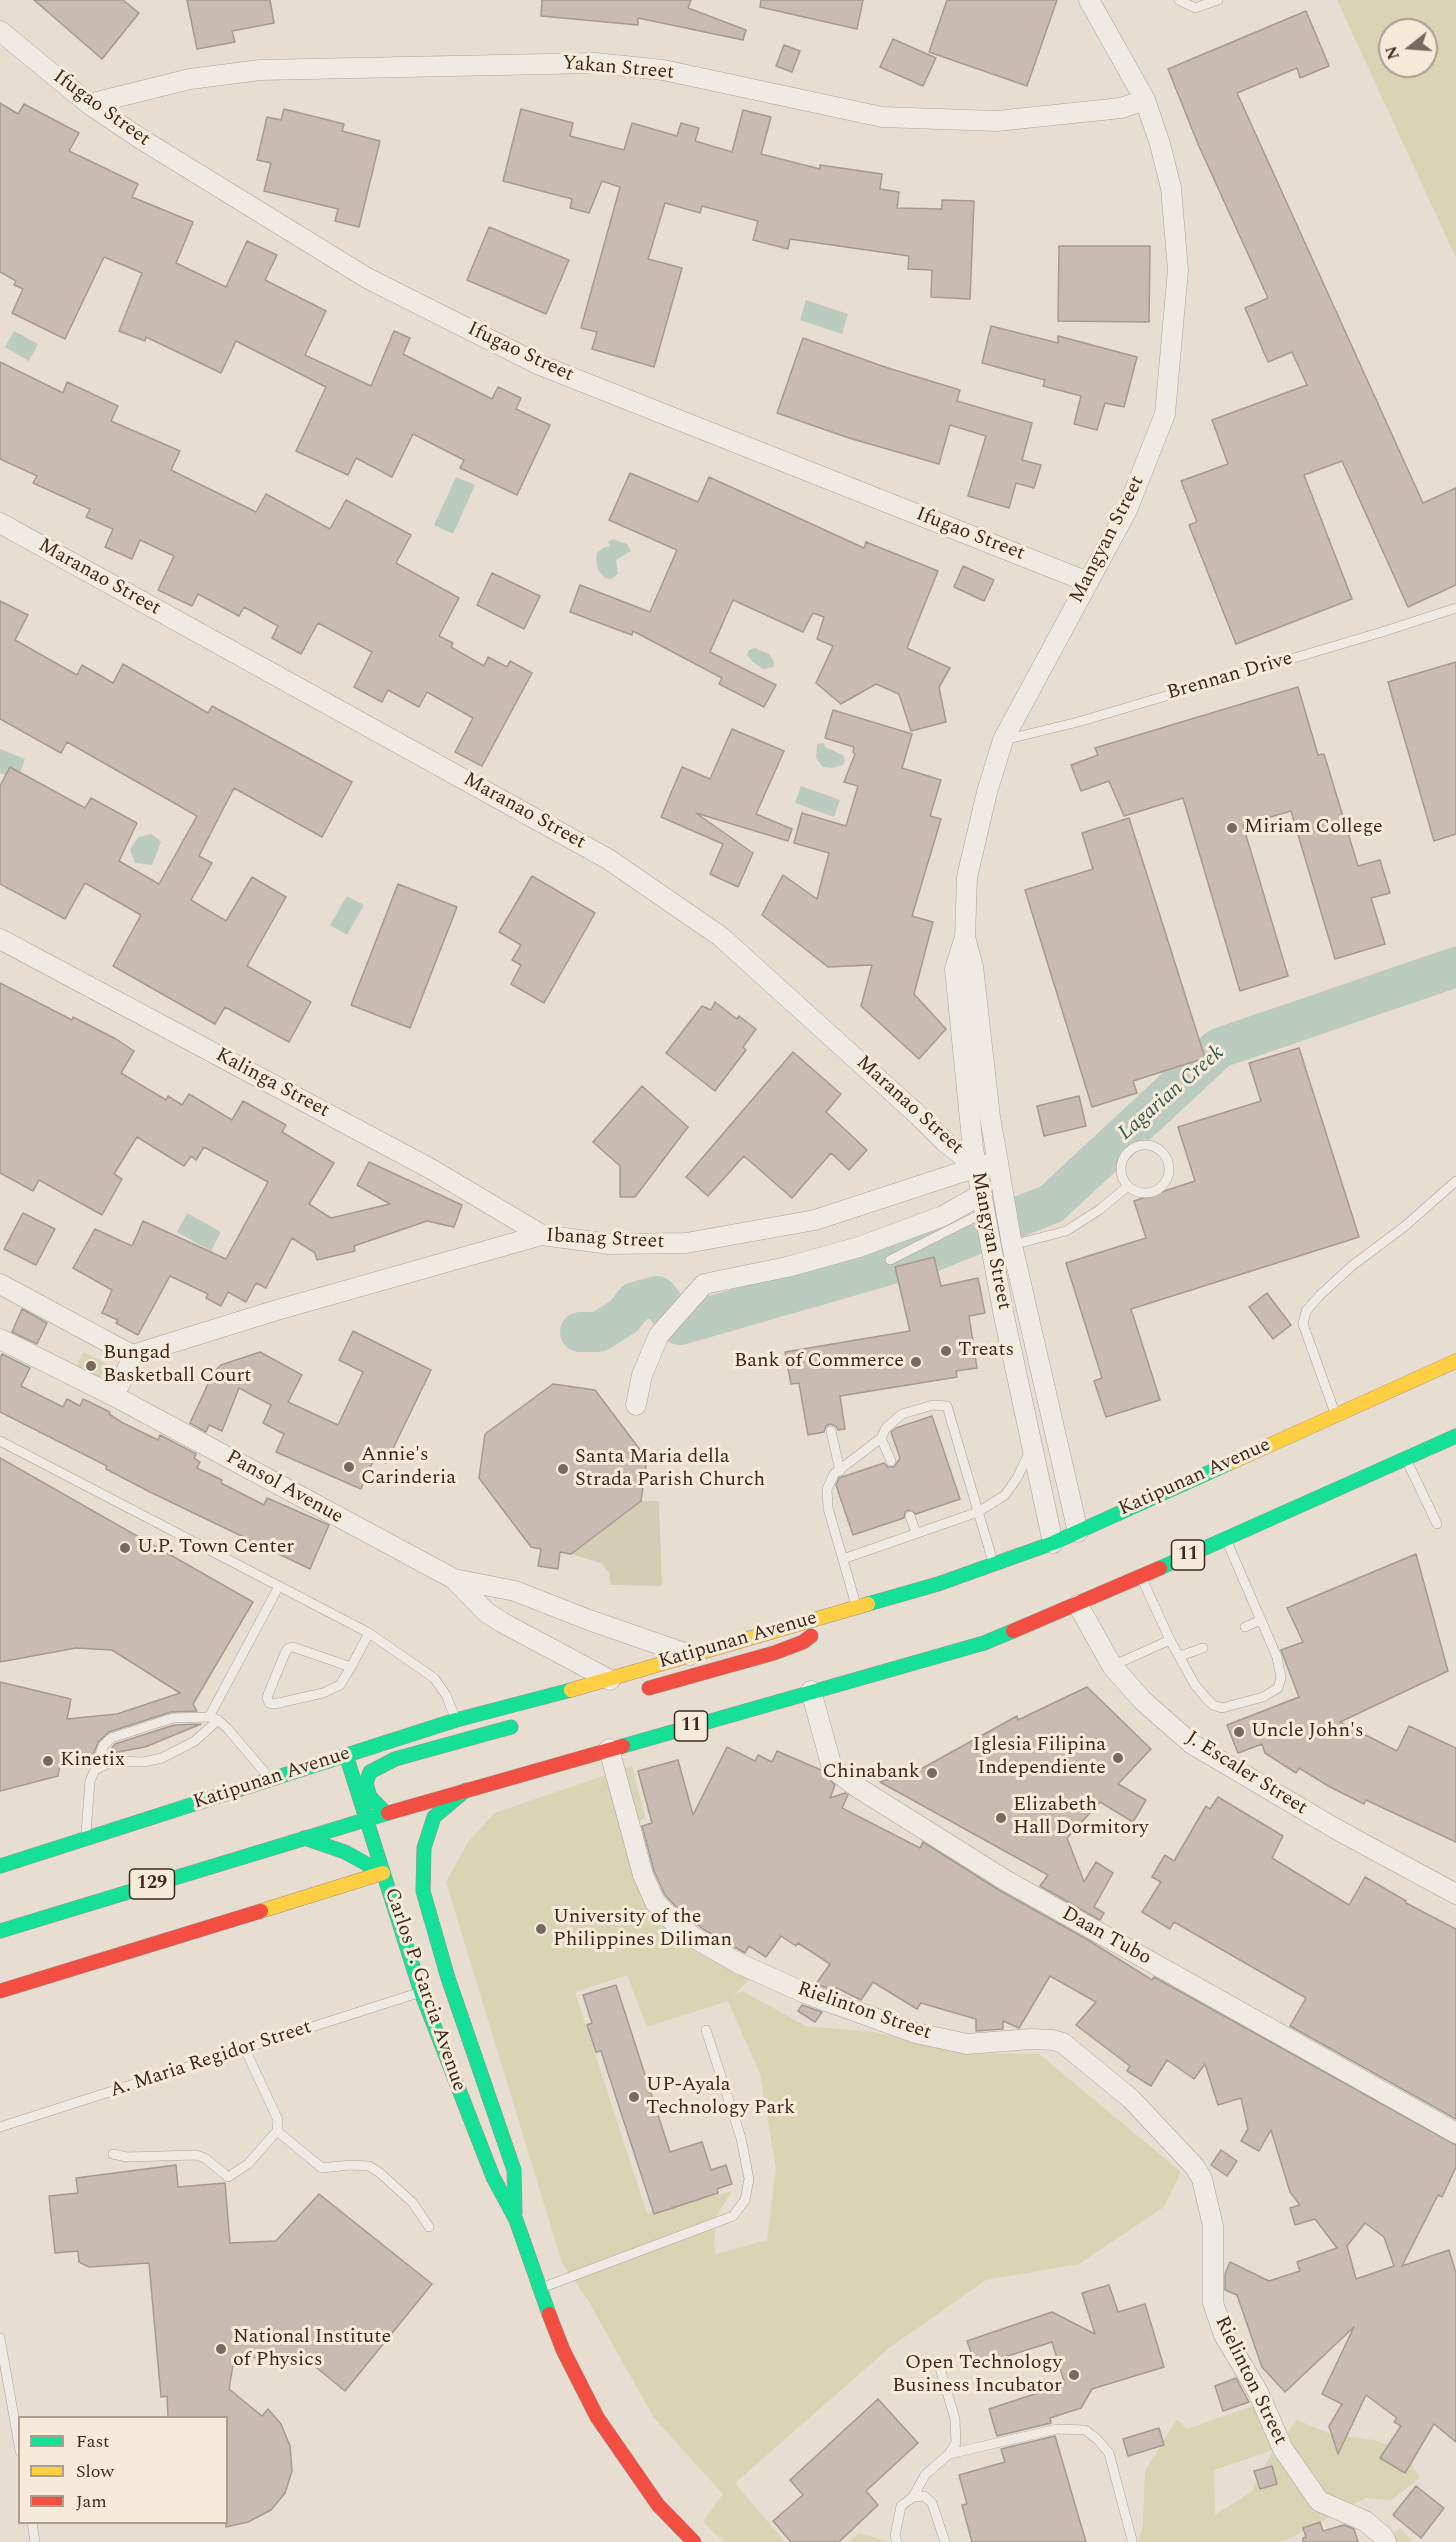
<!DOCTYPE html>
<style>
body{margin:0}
#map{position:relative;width:1456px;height:2542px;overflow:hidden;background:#e7ddd1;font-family:Spectral,serif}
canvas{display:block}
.legend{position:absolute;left:18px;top:2416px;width:210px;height:108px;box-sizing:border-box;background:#f6ead9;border:2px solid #ac9d8f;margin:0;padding:8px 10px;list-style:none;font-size:18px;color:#3c2a21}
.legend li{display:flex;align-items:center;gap:12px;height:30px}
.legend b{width:30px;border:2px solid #ac9d8f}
.north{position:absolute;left:1378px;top:18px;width:60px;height:60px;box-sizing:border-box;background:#f6ead9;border:2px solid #ac9d8f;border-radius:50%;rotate:253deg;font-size:16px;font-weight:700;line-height:24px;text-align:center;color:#3c2a21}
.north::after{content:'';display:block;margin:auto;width:21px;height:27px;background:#78695f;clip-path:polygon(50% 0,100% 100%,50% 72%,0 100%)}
</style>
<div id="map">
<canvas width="1456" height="2542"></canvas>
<ul class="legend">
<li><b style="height:8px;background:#16e098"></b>Fast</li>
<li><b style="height:8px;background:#ffcf43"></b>Slow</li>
<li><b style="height:8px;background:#f24e42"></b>Jam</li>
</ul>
<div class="north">N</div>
</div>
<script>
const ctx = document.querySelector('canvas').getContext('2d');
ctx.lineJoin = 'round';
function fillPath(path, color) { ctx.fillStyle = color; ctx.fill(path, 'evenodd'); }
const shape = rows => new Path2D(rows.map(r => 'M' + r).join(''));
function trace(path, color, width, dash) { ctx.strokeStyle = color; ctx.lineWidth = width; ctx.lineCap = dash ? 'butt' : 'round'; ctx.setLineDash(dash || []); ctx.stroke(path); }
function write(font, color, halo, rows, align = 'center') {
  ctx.font = font + ' Spectral,serif'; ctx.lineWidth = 6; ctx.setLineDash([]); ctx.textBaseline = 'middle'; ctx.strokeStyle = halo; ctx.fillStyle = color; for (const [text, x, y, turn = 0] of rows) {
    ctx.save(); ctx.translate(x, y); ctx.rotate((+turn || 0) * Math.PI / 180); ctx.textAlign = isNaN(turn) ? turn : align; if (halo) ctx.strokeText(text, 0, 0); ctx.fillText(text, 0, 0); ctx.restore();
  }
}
fillPath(shape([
 [1337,0,1456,0,1456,258],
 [1390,30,1426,30,1426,66,1390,66],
 [84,1352,107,1364,98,1381,75,1368],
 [632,1766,645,1817,623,1833,649,1914,695,1930,752,1977,732,1997,742,1991,806,2026,874,2032,963,2053,1039,2054,1181,2172,1164,2207,1079,2264,986,2280,889,2348,735,2483,785,2542,724,2542,703,2522,723,2494,654,2418,589,2302,562,2263,446,1882,468,1842,495,1813],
 [627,1975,647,2027,728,2001,760,2074,776,2168,767,2240,716,2254,714,2244,717,2215,732,2191,647,2213,575,1992],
 [1259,2404,1275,2449,1297,2420,1330,2434,1373,2440,1401,2449,1420,2478,1391,2500,1366,2498,1283,2542,1138,2542,1143,2525,1145,2471,1177,2419,1187,2429],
 [1273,2450,1252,2491,1215,2515,1214,2470],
 [1400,2528,1413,2542,1381,2542],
 [858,2533,886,2541,886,2542,849,2542]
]), '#d9d4b4');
fillPath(shape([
 [641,1501,659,1501,662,1586,611,1585,609,1572,601,1563,571,1554]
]), '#d3ceb3');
fillPath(shape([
 [806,300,848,314,842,334,800,320],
 [14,331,38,344,29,361,5,347],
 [456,477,475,485,453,534,434,525],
 [612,539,627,544,631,551,616,560,618,574,611,579,605,578,598,570,596,560,597,553,603,548,610,546,608,542],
 [755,648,769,654,774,662,773,667,763,669,753,662,747,655,749,650],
 [824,743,825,747,843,755,845,760,843,765,831,768,823,767,816,758,817,744],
 [0,749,25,759,17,781,0,773],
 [801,786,840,800,834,817,795,803],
 [152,834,161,842,152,865,135,863,130,850,138,837],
 [347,896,364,905,347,935,330,925],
 [187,1213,221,1232,211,1251,177,1232]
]), '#bccbc0');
trace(shape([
 [1010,1220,1051,1204,1219,1048,1456,967],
 [580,1332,599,1332,624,1316,635,1302,657,1296,680,1325,927,1254,977,1234]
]), '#bccbc0', 40);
const building = shape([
 [34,0,123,0,139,13,102,59,34,0],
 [187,0,270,0,274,23,232,31,235,42,197,49,187,0],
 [542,0,691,0,688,8,746,30,743,40,638,18,638,25,541,16,542,0],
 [761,0,863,0,857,29,760,7,761,0],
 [947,0,1057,0,1027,86,929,52,947,0],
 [1306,11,1329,66,1300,78,1297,68,1237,93,1423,503,1456,488,1456,585,1408,607,1342,461,1304,475,1352,599,1236,644,1189,525,1197,522,1181,481,1228,464,1212,420,1307,385,1292,352,1268,362,1245,308,1268,298,1198,144,1168,69,1306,11],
 [893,39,936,58,923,86,880,67,893,39],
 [784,45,800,51,792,72,776,66,784,45],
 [0,103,18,114,24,104,79,133,69,151,138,184,132,197,193,222,176,263,226,287,247,241,277,255,265,280,326,311,305,355,371,386,394,331,410,338,403,354,492,399,498,387,521,398,516,409,550,425,517,495,460,468,464,460,413,434,392,477,356,458,348,475,296,451,326,387,236,341,221,373,146,337,145,341,119,331,142,273,104,257,65,339,12,313,23,289,14,285,16,281,0,272,0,103],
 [284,109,344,124,342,131,380,141,359,227,335,221,338,209,264,191,271,163,257,160,267,117,281,120,284,109],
 [521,109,573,123,570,136,624,150,632,123,677,136,681,123,699,128,695,141,732,152,743,110,771,117,761,154,820,169,820,165,882,174,880,189,899,192,897,208,942,209,942,200,974,201,970,299,931,297,932,270,908,269,909,256,790,239,788,249,753,240,758,221,702,206,700,213,665,203,648,259,682,268,654,367,592,349,597,332,581,328,620,187,602,181,589,213,570,208,572,199,503,181,521,109],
 [489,227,569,260,546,314,467,280,489,227],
 [1059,246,1150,246,1149,322,1058,321,1059,246],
 [991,326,1058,343,1058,336,1137,357,1124,407,1105,403,1097,430,1074,424,1081,396,1043,386,1045,380,982,363,991,326],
 [803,338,888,368,960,390,957,401,1032,423,1022,460,1041,465,1034,488,1016,483,1009,508,968,496,986,436,950,425,939,464,849,438,777,413,803,338],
 [0,362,63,393,67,382,118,406,111,421,180,451,171,470,256,512,266,494,330,529,346,500,411,535,396,563,459,598,439,636,453,643,451,647,484,666,488,657,507,667,510,661,532,673,482,766,455,752,473,718,427,692,419,707,388,690,382,702,354,687,372,652,318,623,301,654,272,638,278,626,244,607,239,616,198,594,192,606,158,590,174,556,140,540,132,559,105,547,113,529,86,517,90,509,33,483,37,476,0,459,0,362],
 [630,473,698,502,709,477,864,548,866,542,938,571,907,648,950,668,939,687,946,722,911,731,899,694,876,684,841,704,816,683,833,646,817,639,824,617,813,613,803,632,733,600,710,652,776,685,764,707,719,684,722,678,633,631,632,635,570,612,580,585,650,612,677,550,609,520,630,473],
 [963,566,994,580,984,601,954,587,963,566],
 [492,573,540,596,524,629,477,605,492,573],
 [0,601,28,615,15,640,77,675,82,665,113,683,123,664,208,713,212,706,352,782,322,837,234,788,199,856,212,863,191,900,226,921,252,877,286,897,247,966,311,1002,289,1042,225,1007,215,1024,113,966,141,915,85,883,65,919,0,884,0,786,10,767,85,808,91,798,137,823,119,861,159,884,197,816,67,742,61,753,0,719,0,601],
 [1456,662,1456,834,1434,841,1388,682,1456,662],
 [1298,687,1318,755,1324,754,1358,866,1380,860,1390,893,1371,898,1385,944,1335,959,1291,811,1243,825,1288,976,1240,991,1183,798,1124,816,1109,781,1081,791,1071,765,1098,755,1095,748,1298,687],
 [833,710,912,734,902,768,941,780,930,816,941,819,912,916,933,922,914,994,946,1029,919,1059,861,1006,872,965,828,967,762,915,783,875,817,899,829,853,794,843,802,813,846,826,858,786,844,782,855,754,853,752,854,747,825,738,833,710],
 [732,729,784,751,756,814,792,829,788,841,696,813,753,853,738,887,710,874,723,844,661,817,682,767,710,779,732,729],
 [1129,818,1205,1058,1133,1081,1137,1093,1092,1107,1025,890,1093,869,1082,833,1129,818],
 [532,876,595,913,544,1003,511,984,521,965,512,960,521,945,499,932,532,876],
 [398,884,457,907,410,1028,351,1005,398,884],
 [0,983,72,1020,73,1017,116,1039,134,1051,121,1073,166,1100,168,1096,182,1105,189,1094,232,1120,243,1101,286,1125,282,1132,334,1163,309,1204,331,1218,390,1204,357,1185,369,1162,462,1205,454,1227,427,1221,354,1246,355,1251,317,1260,315,1253,292,1238,266,1288,256,1283,246,1302,228,1292,221,1306,206,1298,208,1294,170,1276,138,1335,116,1323,118,1320,102,1313,112,1290,73,1268,95,1229,132,1246,143,1221,226,1259,268,1182,204,1147,196,1160,191,1156,184,1166,137,1137,114,1174,122,1179,102,1215,39,1180,33,1191,0,1173,0,983],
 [715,1002,737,1019,739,1016,756,1029,743,1047,746,1050,715,1091,666,1053,702,1006,711,1010,715,1002],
 [1299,1048,1359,1237,1131,1309,1160,1400,1106,1417,1094,1381,1102,1378,1066,1263,1146,1238,1134,1201,1195,1181,1178,1127,1261,1101,1249,1063,1299,1048],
 [793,1052,841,1094,826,1112,867,1150,849,1170,831,1153,792,1198,744,1156,708,1196,686,1177,793,1052],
 [642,1086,688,1127,635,1197,620,1197,620,1166,593,1142,642,1086],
 [1079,1096,1086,1126,1044,1136,1037,1106,1079,1096],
 [23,1213,55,1229,36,1265,4,1249,23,1213],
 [934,1257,941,1286,978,1278,985,1313,969,1316,977,1368,956,1371,957,1377,840,1396,845,1429,838,1430,836,1426,830,1424,826,1426,824,1432,808,1435,799,1383,791,1384,785,1352,910,1331,895,1267,934,1257],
 [1267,1293,1291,1325,1273,1339,1249,1307,1267,1293],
 [22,1309,47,1323,37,1344,12,1332,22,1309],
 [353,1331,431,1370,386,1463,375,1457,361,1489,276,1452,284,1434,263,1423,271,1405,239,1388,222,1431,209,1425,206,1432,190,1423,213,1373,221,1365,260,1352,302,1375,288,1402,338,1425,363,1372,339,1360,353,1331],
 [2,1354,30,1368,21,1386,63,1407,67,1399,80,1406,83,1399,110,1412,109,1414,123,1423,158,1440,160,1435,196,1454,194,1458,200,1462,197,1468,222,1480,221,1483,264,1505,267,1498,329,1525,310,1569,150,1492,106,1469,107,1466,0,1412,0,1359,2,1354],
 [553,1384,595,1390,647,1459,641,1501,571,1554,560,1552,558,1569,538,1566,541,1549,531,1547,479,1478,485,1434,553,1384],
 [932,1416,960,1499,916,1514,908,1510,905,1512,904,1518,853,1535,836,1485,839,1478,884,1463,888,1467,894,1467,900,1458,891,1432,896,1428,932,1416],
 [0,1458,253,1602,193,1704,197,1711,171,1712,109,1732,98,1742,93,1756,62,1752,58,1776,0,1791,0,1682,71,1699,67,1719,117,1714,180,1693,112,1650,76,1648,0,1662,0,1458],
 [1416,1554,1448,1671,1340,1722,1397,1751,1409,1726,1456,1748,1456,1842,1366,1800,1364,1804,1330,1787,1299,1768,1296,1773,1265,1753,1262,1744,1238,1753,1227,1725,1299,1697,1281,1650,1303,1642,1287,1608,1416,1554],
 [1087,1687,1151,1749,1118,1784,1146,1800,1133,1822,1100,1802,1067,1838,1084,1882,1096,1862,1113,1873,1094,1907,1104,1913,1100,1920,1040,1886,1048,1875,880,1782,921,1769,1017,1716,1018,1720,1087,1687],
 [201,1724,145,1747,107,1754,115,1744,174,1725,201,1724],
 [727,1747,755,1761,758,1755,772,1762,777,1751,821,1770,835,1785,830,1798,845,1793,848,1795,842,1808,920,1848,923,1842,999,1890,1088,1940,1152,1980,1154,1977,1456,2145,1456,2167,1442,2197,1438,2195,1402,2266,1449,2250,1456,2273,1456,2442,1434,2424,1405,2473,1380,2458,1401,2426,1394,2422,1397,2418,1366,2395,1338,2454,1329,2426,1342,2404,1322,2394,1354,2327,1285,2392,1262,2367,1237,2295,1225,2290,1225,2274,1230,2262,1269,2281,1300,2271,1297,2262,1337,2248,1315,2219,1295,2225,1290,2208,1300,2205,1290,2192,1271,2130,1259,2151,1241,2141,1248,2129,1241,2098,1218,2105,1205,2064,1194,2079,1167,2060,1151,2086,1127,2071,1130,2066,1076,2025,1096,2002,1050,1976,1019,2028,1003,2021,1003,2029,976,2031,976,2019,921,2003,917,2009,873,1982,861,2000,837,1988,835,1991,816,1984,830,1964,798,1943,796,1946,781,1936,766,1957,749,1946,745,1953,703,1929,681,1912,665,1895,654,1871,642,1826,652,1823,638,1771,678,1760,693,1815,727,1747],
 [1365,2223,1384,2237,1394,2266,1356,2279,1347,2246,1365,2223],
 [1218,1797,1283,1836,1272,1858,1349,1905,1365,1877,1406,1901,1406,1903,1456,1929,1456,2119,1290,2026,1306,1998,1174,1922,1170,1929,1142,1912,1161,1882,1152,1877,1165,1855,1174,1861,1206,1806,1210,1809,1218,1797],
 [616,1985,670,2152,702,2142,711,2170,726,2165,732,2184,717,2189,718,2193,654,2214,601,2051,596,2052,587,2025,592,2023,583,1995,616,1985],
 [802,2005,822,2012,815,2022,798,2011,802,2005],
 [1221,2150,1237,2161,1227,2176,1211,2165,1221,2150],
 [176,2165,178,2187,225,2183,230,2243,276,2241,319,2194,432,2284,345,2391,301,2355,234,2359,229,2389,262,2416,268,2409,281,2424,290,2446,292,2471,285,2493,271,2510,248,2522,226,2527,226,2418,168,2418,167,2396,161,2397,149,2263,89,2267,79,2262,78,2251,55,2253,49,2196,78,2193,76,2178,176,2165],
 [1109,2285,1118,2312,1145,2304,1164,2367,1092,2389,1081,2408,1050,2418,1051,2423,997,2436,989,2409,1065,2384,1052,2342,976,2366,967,2341,1052,2312,1095,2334,1082,2293,1109,2285],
 [1236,2378,1249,2402,1223,2411,1215,2386,1236,2378],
 [878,2399,918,2443,866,2491,878,2505,839,2542,791,2542,773,2521,803,2495,790,2480,878,2399],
 [1159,2428,1164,2445,1128,2456,1123,2439,1159,2428],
 [1055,2436,1086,2542,972,2542,962,2505,967,2504,959,2475,1005,2462,1001,2449,1055,2436],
 [1272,2466,1277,2484,1260,2489,1254,2471,1272,2466],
 [1416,2486,1444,2508,1421,2538,1393,2515,1416,2486],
 [1320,2522,1323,2531,1344,2525,1354,2529,1358,2542,1303,2542,1303,2538,1306,2537,1303,2528,1320,2522]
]);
fillPath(building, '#cabbb2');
trace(building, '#a79990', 1.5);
const lane = shape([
 [1179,0,1195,8,1218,0],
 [1004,740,1078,722,1382,632,1456,608],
 '1121 1169a24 24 0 1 1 48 0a24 24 0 1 1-48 0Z',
 [1012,1245,1066,1231,1099,1210,1128,1186],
 [890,1260,985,1212],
 [1335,1413,1303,1324,1306,1311,1320,1295,1353,1265,1405,1226,1456,1181],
 [831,1431,840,1471],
 [881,1438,891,1461],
 [0,1441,369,1633,434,1678,446,1695,454,1715],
 [1407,1461,1437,1524],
 [910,1516,916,1533],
 [843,1559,978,1512,1005,1495,1017,1478,1030,1451],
 [1142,1579,1170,1640,1195,1685,1206,1698,1213,1705,1222,1708,1263,1697,1278,1688,1281,1678,1277,1657,1228,1544],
 [856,1605,828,1508,827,1489,834,1474,881,1438,886,1428,902,1414,933,1405,947,1406,993,1562],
 [1245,1627,1261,1620],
 [1180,1656,1203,1648],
 [1112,1666,1170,1640],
 [351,1667,293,1647,289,1648,286,1651,267,1697,269,1703,274,1704,323,1693,340,1685,351,1667,369,1633],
 [209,1717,279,1586],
 [95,1770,103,1746,111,1738,173,1718,209,1717,218,1720,227,1728,267,1775],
 [86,1833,90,1781,95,1770,112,1761,144,1762,162,1758,195,1741,218,1720],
 [0,2127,418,1993],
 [277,2131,322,2168,350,2165,369,2166,380,2173,413,2203,429,2227],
 [113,2154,127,2157,196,2155,205,2158,228,2177,248,2164,277,2131,278,2120,245,2049],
 [541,2288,733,2216,745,2200,749,2179,741,2138,706,2030],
 [0,2338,20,2451],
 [949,2454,1057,2429,1085,2430,1097,2439,1109,2453,1132,2540],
 [913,2497,925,2475,949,2454,956,2443,955,2419,940,2368],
 [32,2522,35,2542],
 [897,2542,895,2536,901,2506,913,2497,924,2496,932,2503,945,2542]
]);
const street = shape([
 [0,31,89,104,141,139,367,278,540,365,1088,582],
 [89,104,190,79,260,70,595,63,663,70,882,117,997,121,1121,108,1145,100],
 [0,523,608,859,720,936,918,1115,945,1142,977,1167,998,1162],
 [965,937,955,969,973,1149,1004,1316,1053,1543],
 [0,939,431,1169,542,1235],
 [0,1284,132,1355,131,1361,114,1396],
 [0,1339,114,1396,454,1579,515,1591,589,1620,690,1655],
 [132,1355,277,1310,542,1235,609,1244,686,1243,815,1220,977,1167],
 [636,1405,642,1375,659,1335,704,1284,787,1267,859,1247,943,1216,982,1194],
 [1078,1532,1012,1245,990,1117,973,967,965,937,967,877,987,792,1003,740,1127,510,1165,414,1178,270,1171,188,1160,144,1145,100,1089,0],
 [454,1579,486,1612,503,1623,610,1680],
 [1078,1605,1112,1666,1143,1701,1192,1744,1336,1829,1456,1894],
 [811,1691,831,1764,837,1772,857,1787,1005,1880,1456,2133],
 [609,1749,643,1875,655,1902,673,1921,696,1939,738,1963,805,1993,916,2033,967,2044,1031,2039,1053,2040,1063,2043,1131,2099,1195,2167,1202,2179,1213,2226,1213,2303,1224,2335,1258,2392,1283,2449,1319,2501,1365,2521,1383,2536,1386,2542]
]);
const fast = shape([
 [1160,1568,1456,1436],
 [868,1604,938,1584,1053,1543,1230,1463],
 [623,1746,984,1643,1013,1631],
 [346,1755,421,1992,493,2177,516,2220,549,2314],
 [466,1790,434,1817,424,1848,423,1891,448,1978,514,2170,515,2213],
 [386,1813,370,1797,366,1783,370,1772,395,1759,511,1727],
 [304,1838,345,1852,383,1873],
 [0,1866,456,1720,571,1690],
 [0,1931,388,1813]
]);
const slow = shape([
 [1230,1463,1456,1361],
 [571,1690,868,1604],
 [261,1911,383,1873]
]);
const jam = shape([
 [1013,1631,1160,1568],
 [649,1688,774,1653,803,1642,811,1636],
 [388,1813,623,1746],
 [0,1991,261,1911],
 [549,2314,563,2350,597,2417,658,2505,694,2542]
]);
trace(lane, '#aca399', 10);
trace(street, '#aca399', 21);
trace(fast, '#9c928a', 15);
trace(slow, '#9c928a', 15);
trace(jam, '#9c928a', 15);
trace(lane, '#efeae3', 9);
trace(street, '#efeae3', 20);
trace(fast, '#16e098', 14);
trace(slow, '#ffcf43', 14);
trace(jam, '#f24e42', 14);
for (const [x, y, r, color] of [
 [1232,828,6,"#78695f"],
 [946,1351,6,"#78695f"],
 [916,1362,6,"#78695f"],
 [91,1366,6,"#78695f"],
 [349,1467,6,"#78695f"],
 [563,1469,6,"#78695f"],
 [125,1548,6,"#78695f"],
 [1239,1732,6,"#78695f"],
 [1118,1758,6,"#78695f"],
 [48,1761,6,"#78695f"],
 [932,1773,6,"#78695f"],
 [1001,1818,6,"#78695f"],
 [541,1929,6,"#78695f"],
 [634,2097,6,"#78695f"],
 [221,2349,6,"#78695f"],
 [1074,2375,6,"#78695f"]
]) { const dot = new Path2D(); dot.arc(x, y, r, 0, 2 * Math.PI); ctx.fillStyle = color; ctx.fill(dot); trace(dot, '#f6ead9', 2); }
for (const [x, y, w] of [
 [1188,1555,33],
 [691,1726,33],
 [152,1884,45]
]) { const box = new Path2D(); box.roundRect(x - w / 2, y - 15, w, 30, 4.5); ctx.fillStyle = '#f6ead9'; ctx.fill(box); trace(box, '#3c2a21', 1.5); }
write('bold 18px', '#3c2a21', null, [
 ["11",1188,1555],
 ["11",691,1726],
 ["129",152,1884]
]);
write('20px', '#3c2a21', '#f6ead9', [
 ["Yakan Street",618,69,5],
 ["Ifugao Street",101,109,36],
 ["Ifugao Street",520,353,25],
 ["Ifugao Street",970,535,21],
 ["Mangyan Street",1108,540,-63],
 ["Maranao Street",99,578,29],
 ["Brennan Drive",1230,677,-16],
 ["Maranao Street",524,812,29],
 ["Kalinga Street",272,1084,28],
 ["Maranao Street",909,1106,42],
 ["Ibanag Street",605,1240,3],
 ["Mangyan Street",990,1241,79],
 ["Katipunan Avenue",1195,1478,-24],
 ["Pansol Avenue",284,1488,29],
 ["Katipunan Avenue",738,1641,-16],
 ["J. Escaler Street",1246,1774,32],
 ["Katipunan Avenue",272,1779,-18],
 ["Daan Tubo",1106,1937,29],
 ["Carlos P. Garcia Avenue",424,1990,71],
 ["Rielinton Street",864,2012,19],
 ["A. Maria Regidor Street",211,2060,-18],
 ["Rielinton Street",1250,2381,64]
]);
write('20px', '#3c2a21', '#f6ead9', [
 ["Miriam College",1244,828],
 ["Treats",958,1351],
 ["Bungad",103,1354],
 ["Basketball Court",103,1377],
 ["Bank of Commerce",904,1362,"right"],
 ["Annie's",361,1456],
 ["Carinderia",361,1479],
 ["Santa Maria della",575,1458],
 ["Strada Parish Church",575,1481],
 ["U.P. Town Center",137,1548],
 ["Uncle John's",1251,1732],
 ["Iglesia Filipina",1106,1746,"right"],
 ["Independiente",1106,1769,"right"],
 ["Kinetix",60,1761],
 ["Chinabank",920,1773,"right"],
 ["Elizabeth",1013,1806],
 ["Hall Dormitory",1013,1829],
 ["University of the",553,1918],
 ["Philippines Diliman",553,1941],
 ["UP-Ayala",646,2086],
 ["Technology Park",646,2109],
 ["National Institute",233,2338],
 ["of Physics",233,2361],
 ["Open Technology",1062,2364,"right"],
 ["Business Incubator",1062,2387,"right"]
], 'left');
write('italic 21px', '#305b53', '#f6ead9', [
 ["Lagarian Creek",1172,1094,-41]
]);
</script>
